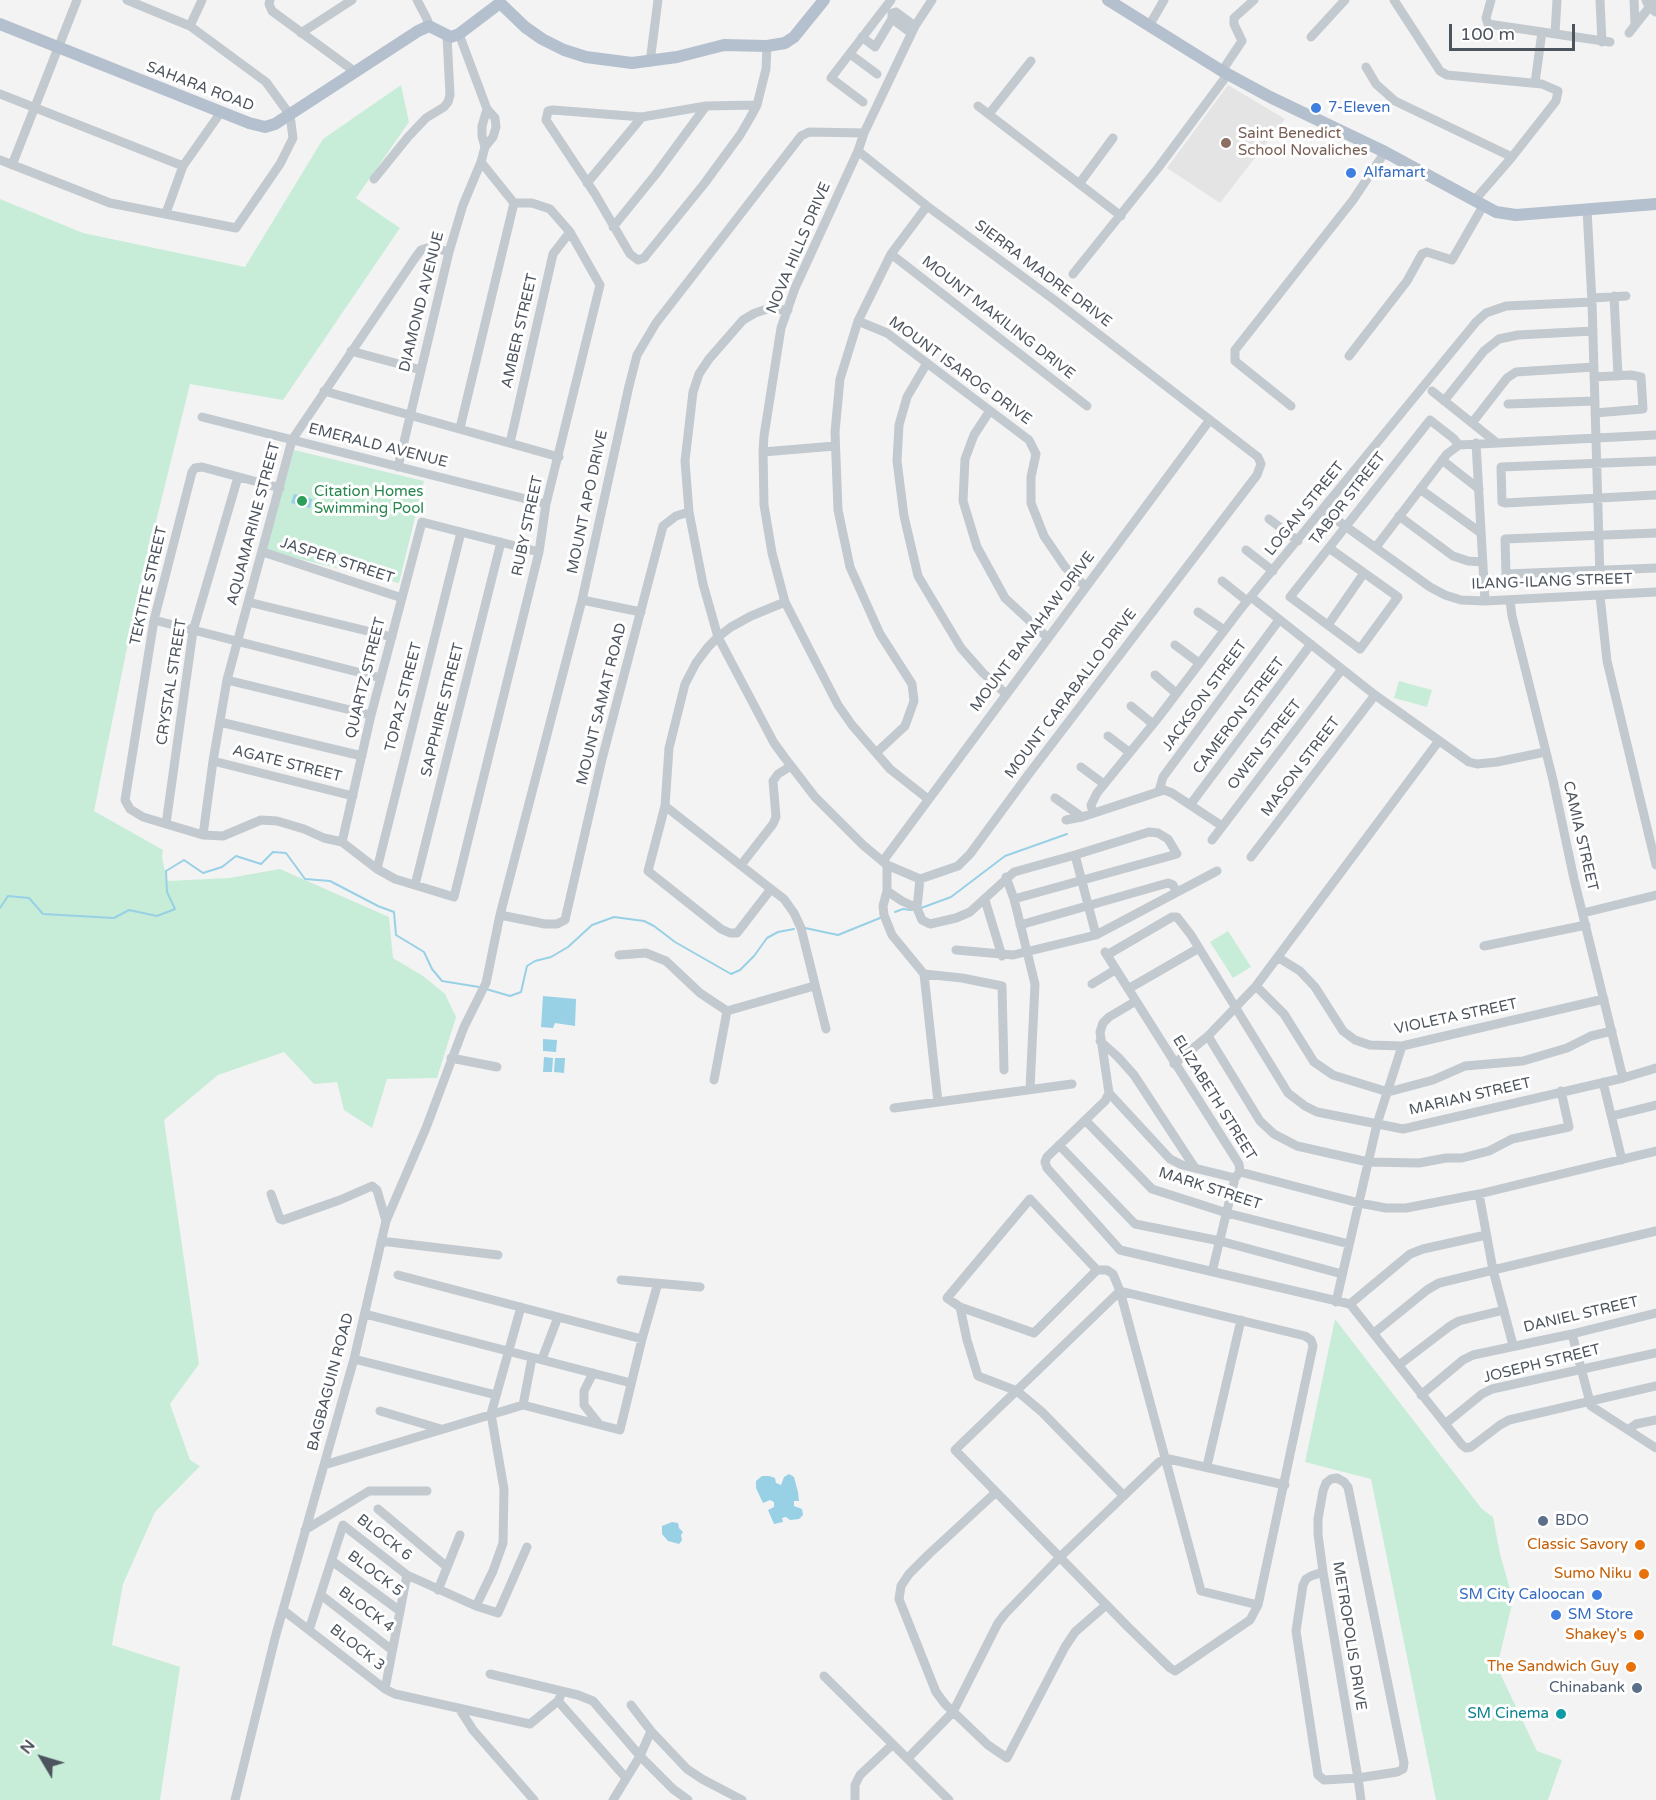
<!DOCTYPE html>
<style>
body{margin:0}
#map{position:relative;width:1656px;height:1800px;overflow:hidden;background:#f4f3f3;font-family:"Varela Round",sans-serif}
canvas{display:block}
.north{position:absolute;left:12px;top:1728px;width:60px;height:60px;-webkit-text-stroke:4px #fff;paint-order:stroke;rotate:308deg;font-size:16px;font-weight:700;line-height:24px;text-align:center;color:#4c545e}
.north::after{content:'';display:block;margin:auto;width:21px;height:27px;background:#4c545e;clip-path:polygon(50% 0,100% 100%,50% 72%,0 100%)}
.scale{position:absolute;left:1449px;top:24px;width:126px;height:27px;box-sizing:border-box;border:3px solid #4c545e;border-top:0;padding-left:8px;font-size:18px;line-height:21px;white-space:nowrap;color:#4c545e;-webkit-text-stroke:4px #fff;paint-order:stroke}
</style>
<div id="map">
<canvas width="1656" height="1800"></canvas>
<div class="north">N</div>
<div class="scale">100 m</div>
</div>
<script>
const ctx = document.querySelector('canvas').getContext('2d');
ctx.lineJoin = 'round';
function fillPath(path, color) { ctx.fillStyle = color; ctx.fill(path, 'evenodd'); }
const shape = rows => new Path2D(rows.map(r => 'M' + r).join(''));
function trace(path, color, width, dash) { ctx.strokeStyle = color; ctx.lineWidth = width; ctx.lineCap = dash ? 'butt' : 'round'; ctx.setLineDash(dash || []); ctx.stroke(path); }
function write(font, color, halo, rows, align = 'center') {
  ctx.font = font + ' "Varela Round",sans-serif'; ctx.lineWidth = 6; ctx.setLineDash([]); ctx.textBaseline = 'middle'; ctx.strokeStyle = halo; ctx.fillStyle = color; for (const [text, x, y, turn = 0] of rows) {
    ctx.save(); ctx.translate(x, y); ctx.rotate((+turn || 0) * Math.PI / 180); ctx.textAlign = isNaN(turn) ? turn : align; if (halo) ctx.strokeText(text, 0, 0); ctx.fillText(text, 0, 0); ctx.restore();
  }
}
fillPath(shape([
 [1228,85,1285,119,1220,203,1167,168]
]), '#e5e4e4');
fillPath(shape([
 [401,85,409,122,356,198,400,228,283,400,190,384,138,594,94,811,163,850,162,857,167,881,229,878,280,869,389,917,393,958,423,976,445,994,456,1017,437,1078,387,1079,372,1128,344,1110,337,1082,314,1084,284,1052,218,1075,164,1120,199,1364,170,1404,190,1460,200,1466,155,1512,123,1584,112,1645,180,1667,160,1800,0,1800,0,199,83,233,245,267,323,139],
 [294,450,424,481,399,583,266,551],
 [1399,681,1432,690,1427,707,1394,698],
 [1228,931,1251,967,1233,978,1210,942],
 [1335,1319,1482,1509,1493,1517,1500,1554,1513,1600,1497,1667,1537,1751,1562,1760,1548,1800,1436,1800,1371,1479,1305,1462]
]), '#c7edd8');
fillPath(shape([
 [294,494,312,499,310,508,291,503],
 [543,996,576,999,575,1026,555,1023,553,1028,541,1027],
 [543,1039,557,1040,556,1052,543,1051],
 [544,1057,553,1058,552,1072,543,1072],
 [555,1058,565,1058,564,1073,554,1072],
 [789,1474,794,1477,798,1492,799,1501,794,1501,794,1506,802,1509,803,1515,799,1519,790,1520,786,1517,782,1518,783,1522,774,1524,768,1510,774,1507,774,1502,770,1500,763,1503,756,1488,756,1481,762,1476,769,1476,775,1478,776,1483,781,1485,784,1477],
 [672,1522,678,1523,679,1528,683,1532,681,1535,682,1540,679,1544,668,1541,662,1534,662,1526]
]), '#98d0e5');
trace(shape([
 [0,908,8,896,29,898,43,914,114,918,129,910,157,916,175,909,167,892,166,871,184,860,203,873,222,867,236,856,261,864,273,852,286,853,305,879,330,881,378,906,394,912,396,935,424,952,432,969,442,981,479,987],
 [921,908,951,897,1005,856,1067,834],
 [895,912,903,909,911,910],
 [805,928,838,935,880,918],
 [486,989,510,996,521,992,527,966,535,961,551,957,568,947,592,925,614,917,644,921,654,926,675,942,731,974,740,970,754,956,767,938,778,932,794,929]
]), '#98d0e5', 2);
trace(shape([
 [270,0,269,4,272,11,354,71],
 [417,0,427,19,429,26],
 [1394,0,1440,71,1447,75,1542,84,1558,91,1556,101,1512,157,1474,201],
 [1491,0,1486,18,1488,24,1610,42],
 [1600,0,1602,42],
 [1634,0,1635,24],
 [1646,0,1649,7,1656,12],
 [892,13,896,12,915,26],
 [892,15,892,19,911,33],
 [190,26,202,0],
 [1149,26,1164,0],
 [301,33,352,0],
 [1629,33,1655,0],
 [459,34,487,109,495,118,496,127,493,137,485,147],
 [1555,34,1557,0],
 [862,37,875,47,896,12],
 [1311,37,1345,0],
 [850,54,877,74],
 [650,62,658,0],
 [1366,67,1376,84,1395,101,1512,157],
 [1222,71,1242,41,1234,24,1234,18,1254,0],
 [1535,83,1542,32],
 [0,94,183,166],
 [863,102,831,78,891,0],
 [757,105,706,106,642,117,553,110,548,111,546,120,595,194,630,254,638,260,644,258,704,184,740,135,750,118,757,105,766,69,767,46],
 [978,106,1121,216],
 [989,114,1031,61],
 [0,160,110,203,236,228,280,164,293,138,290,115,266,82,190,26,127,0],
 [12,165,77,0],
 [374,179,408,137,426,118,444,107,448,102,450,95,447,36],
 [587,183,642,117],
 [1079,184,1113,138],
 [1587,209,1592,302,1600,579],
 [166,213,183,166,221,112],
 [613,227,656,174,706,106],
 [891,254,1087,406],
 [1073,274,1158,168,1228,74],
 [1614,296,1618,376],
 [1592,298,1626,296],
 [788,310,767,309,755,313,743,320,709,359,699,374,693,392,685,461,689,512,703,584,718,637,774,743,785,758,815,797,863,845,887,865,920,879,958,866,970,854,1028,775,1257,475,1261,464,1258,457,1053,299,927,206,858,151],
 [858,321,887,333,1029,440,1036,454,1031,477,1031,503,1044,536,1065,567,1086,587],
 [351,351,421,370],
 [1349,356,1407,281,1422,254,1427,252,1452,260,1483,206],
 [927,363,907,397,899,425,897,461,904,516,918,576,961,648,983,673,1005,693],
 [1594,377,1631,375,1641,377,1643,409,1595,413],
 [324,391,559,457],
 [1432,391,1497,443],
 [1444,401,1484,351,1499,339,1518,335,1593,331],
 [1508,404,1595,401],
 [1291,406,1235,361,1235,350,1353,200,1385,152],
 [989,412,974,435,965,459,963,501,977,547,1005,598,1048,638],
 [202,417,546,504],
 [1472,423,1507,378,1516,372,1594,367],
 [460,428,514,203,481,162],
 [510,443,553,254,570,232],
 [1476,443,1485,601],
 [763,452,835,446],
 [1442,460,1479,489],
 [1656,461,1501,467,1502,502,1505,503,1656,495],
 [398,467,449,252,463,205,481,162,485,147,482,136,482,126,487,109],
 [280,488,202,467,195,468,192,472,154,620,125,800,130,809,143,817,203,835,223,836,261,820,277,821,304,829,324,838,342,842,377,869,395,879,454,897,539,552,546,504,600,285,570,232,550,209,532,203,514,203],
 [1420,489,1481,533],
 [1323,510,1430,587,1445,595,1461,600,1485,601,1656,592],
 [1399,516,1453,556,1468,561,1483,562],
 [1269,519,1298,541],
 [1656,533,1505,539,1506,574,1656,568],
 [1376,547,1447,454,1459,445,1656,435],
 [1329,548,1398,597,1360,649,1290,597,1430,420,1453,438,1459,445],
 [1246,550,1273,571],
 [263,552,402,598],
 [1222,581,1247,601],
 [1600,596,1607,661,1656,865],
 [1251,597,1375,695,1469,762,1477,764,1497,762,1545,752],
 [582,600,641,612],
 [1510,600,1512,616,1553,780,1574,879,1623,1078],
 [248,602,392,637],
 [1198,612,1224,630],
 [154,620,381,678],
 [1328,625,1364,573],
 [1175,645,1199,663],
 [1155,675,1176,693],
 [227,680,371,715],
 [1131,706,1153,724],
 [220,722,362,756],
 [1108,736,1129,752],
 [876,753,905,726,914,701,912,684,880,634,850,567,838,510,835,432,840,379,858,321,891,254,927,206],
 [213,761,353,796],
 [1081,767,1104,784],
 [1159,791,1163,777,1279,620],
 [1055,798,1082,817],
 [928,799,890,769,852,725,838,705,785,602,772,553,764,505,763,452,764,436,781,328,795,288,858,151,864,133,915,26,932,0],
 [1190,805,1311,644],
 [665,806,771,889,784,899,794,913,801,928,826,1029],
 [1093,813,1091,805,1097,793,1158,718,1239,611,1476,322,1486,313,1506,306,1592,302],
 [1066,820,1082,817,1164,790,1172,793,1222,826],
 [166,824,193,631,238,477],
 [203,835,213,761,227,680,292,440,415,258,421,250,430,247,449,252],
 [1212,840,1342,669],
 [342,842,371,715,422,522,539,552],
 [1075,855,1096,935],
 [1251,857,1375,695],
 [883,861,1209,421],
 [741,865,773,824,776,817,773,781,778,774,791,766],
 [887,865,887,891,883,906,884,915,892,935,924,974,938,1102],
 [377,869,461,532],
 [1006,877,1014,899,1035,984,1030,1089],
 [920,879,917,908,922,920,930,924,956,918,970,912,1014,872,1075,855,1149,832,1158,833,1168,839,1177,854,1014,899],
 [415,885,501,542],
 [771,889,737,933,730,933,721,929,648,871,665,806,669,748,685,684,696,663,708,647,718,637,731,627,751,616,785,602],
 [887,891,902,901,917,908],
 [985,900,1002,956],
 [1583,913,1656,895],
 [500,915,545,924,557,924,565,920,602,759,663,526,676,516,689,512],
 [1020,925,1168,883,1173,885,1176,891],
 [1484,946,1586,925],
 [956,950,1013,955,1096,935,1217,871],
 [1105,952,1239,1164,1240,1172],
 [619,955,646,953,666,961,700,993,727,1011],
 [1107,955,1172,917,1177,917,1191,935,1288,1093,1305,1106,1317,1112,1403,1129,1623,1078,1656,1068],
 [1279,958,1300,971,1315,987,1343,1031,1355,1040,1370,1045,1402,1046,1604,999],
 [924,974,962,978,1002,986,1004,1070],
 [1092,984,1115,970],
 [1256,986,1284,1014,1314,1062,1333,1075,1388,1092,1433,1080,1465,1066,1523,1061,1567,1048,1591,1036,1612,1031],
 [1128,989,1199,948],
 [1136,1001,1109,1017,1103,1023,1100,1032,1109,1093,1170,1159,1182,1165,1235,1178],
 [727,1011,814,986],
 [1208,1036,1260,1121,1274,1134,1297,1146,1368,1162,1419,1163,1446,1158,1462,1158,1489,1151,1512,1139,1569,1127,1561,1091],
 [1100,1041,1118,1057,1134,1075,1195,1168],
 [451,1058,497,1067],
 [1174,1064,1208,1036,1256,986,1438,742],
 [714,1080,727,1011],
 [1603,1082,1622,1160],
 [1109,1093,1105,1101,1047,1157,1045,1162,1047,1168,1120,1250,1350,1304,1462,1445,1466,1448,1471,1447,1500,1425,1509,1420,1656,1386],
 [894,1108,1072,1084],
 [1612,1116,1656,1105],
 [1086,1121,1152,1189,1227,1213,1349,1244],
 [1059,1145,1135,1224,1220,1241,1342,1274],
 [1240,1172,1359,1203,1386,1208,1406,1208,1479,1194,1656,1151],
 [271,1194,280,1219,283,1220,340,1200,372,1186,377,1190,386,1221],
 [1479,1194,1493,1270,1513,1345],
 [381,1241,498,1255],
 [1097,1270,1034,1333,960,1307,947,1298,1030,1199,1097,1270,1107,1270,1113,1274,1120,1291,1201,1591,1258,1605],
 [1212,1272,1235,1178,1238,1174],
 [398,1275,642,1339],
 [621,1280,700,1287],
 [1120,1291,1305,1336,1311,1340,1313,1346,1258,1605,1250,1620,1175,1671,1170,1668,1128,1627,955,1450,1120,1291],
 [1336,1302,1377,1124,1402,1046],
 [1350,1304,1410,1254,1423,1249,1486,1235],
 [960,1307,967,1340,978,1376,1017,1391,1042,1412,1124,1496],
 [365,1314,631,1383],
 [1374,1333,1427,1290,1439,1283,1656,1231],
 [1572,1334,1591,1406,1656,1448],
 [354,1359,496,1395],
 [542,1359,558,1317],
 [1399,1365,1450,1326,1459,1321,1504,1310],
 [593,1373,584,1391,584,1405,599,1424],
 [1421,1395,1463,1360,1473,1355,1572,1334,1656,1313],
 [523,1405,532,1358],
 [380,1411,441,1429],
 [1445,1424,1482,1394,1492,1389,1656,1353],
 [1628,1430,1636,1424,1656,1420],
 [324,1465,523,1405,620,1430,642,1339,658,1283],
 [1207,1466,1241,1320],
 [995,1493,929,1554,909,1574,901,1586,899,1599,936,1692,945,1704,988,1745,1007,1758,1065,1647,1075,1632,1106,1605],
 [378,1509,447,1567],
 [305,1530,369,1491,427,1491],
 [332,1561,400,1611],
 [1323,1572,1311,1576,1306,1579,1303,1585,1296,1631,1318,1775,1324,1780,1358,1778,1397,1772,1403,1769,1404,1763,1348,1487,1344,1482,1337,1478,1331,1479,1326,1483,1323,1491,1318,1519,1318,1534,1323,1572,1358,1778,1361,1800],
 [438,1590,460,1535],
 [321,1595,392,1650],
 [476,1606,493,1571,503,1543,504,1489,491,1414,521,1307],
 [283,1610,385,1689,395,1694,530,1724,558,1701],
 [309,1630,343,1525,407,1575,476,1606,498,1613,527,1547],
 [490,1674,578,1695,593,1701,640,1756,673,1789,688,1800],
 [824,1676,949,1800],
 [385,1689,407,1575],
 [560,1697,558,1701,626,1778],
 [631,1705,651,1731,687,1769,702,1779,742,1800],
 [459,1708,473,1730,534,1800],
 [908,1758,953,1712,998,1623,1005,1614,1059,1558,1159,1462,1164,1459,1169,1459,1285,1485],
 [235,1800,275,1638,354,1359,386,1221,426,1128,464,1027,486,983,500,915,582,600,629,386,637,355,656,323,801,136,809,132,864,133],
 [613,1800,640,1756,651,1731],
 [855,1800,855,1785,860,1775,893,1744]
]), '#c2c9cf', 9);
trace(shape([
 [1108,0,1222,71,1270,97,1385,152,1496,212,1516,215,1656,204],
 [0,24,249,123,265,127,275,124,418,31,429,26,451,37,459,34,500,3,525,27,542,39,564,50,586,57,632,63,677,57,724,45,767,46,785,43,794,37,824,0]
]), '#b5c0ce', 12);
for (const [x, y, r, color] of [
 [1316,108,6,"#3f7fe0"],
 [1226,143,6,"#8d6e63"],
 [1351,173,6,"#3f7fe0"],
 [302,501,6,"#2e9e5b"],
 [1543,1521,6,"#5c6f8a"],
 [1640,1545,6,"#e8710a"],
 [1644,1574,6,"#e8710a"],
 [1597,1595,6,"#3f7fe0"],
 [1556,1615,6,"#3f7fe0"],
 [1639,1635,6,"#e8710a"],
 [1631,1667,6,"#e8710a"],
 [1637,1688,6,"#5c6f8a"],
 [1561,1714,6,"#0f9aa8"]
]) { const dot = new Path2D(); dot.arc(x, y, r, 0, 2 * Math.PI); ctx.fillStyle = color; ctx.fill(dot); trace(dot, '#fff', 2); }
write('15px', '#4c545e', '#fff', [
 ["SAHARA ROAD",200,87,21],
 ["NOVA HILLS DRIVE",799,248,-67],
 ["SIERRA MADRE DRIVE",1043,274,37],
 ["DIAMOND AVENUE",422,302,-76],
 ["MOUNT MAKILING DRIVE",998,318,38],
 ["AMBER STREET",520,331,-77],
 ["MOUNT ISAROG DRIVE",960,371,36],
 ["EMERALD AVENUE",378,446,14],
 ["TABOR STREET",1348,499,-52],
 ["MOUNT APO DRIVE",588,502,-78],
 ["LOGAN STREET",1305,509,-51],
 ["AQUAMARINE STREET",254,524,-75],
 ["RUBY STREET",528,526,-78],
 ["JASPER STREET",337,561,18],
 ["ILANG-ILANG STREET",1552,582,-2],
 ["TEKTITE STREET",149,586,-77],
 ["MOUNT BANAHAW DRIVE",1033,632,-53],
 ["QUARTZ STREET",366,678,-76],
 ["CRYSTAL STREET",172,682,-81],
 ["MOUNT CARABALLO DRIVE",1071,694,-53],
 ["JACKSON STREET",1205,696,-54],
 ["TOPAZ STREET",404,697,-76],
 ["MOUNT SAMAT ROAD",602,704,-76],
 ["SAPPHIRE STREET",443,710,-76],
 ["CAMERON STREET",1239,716,-53],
 ["OWEN STREET",1265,745,-52],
 ["AGATE STREET",287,764,14],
 ["MASON STREET",1301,767,-53],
 ["CAMIA STREET",1580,836,77],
 ["VIOLETA STREET",1456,1017,-12],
 ["MARIAN STREET",1470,1097,-13],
 ["ELIZABETH STREET",1214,1098,58],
 ["MARK STREET",1210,1189,18],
 ["DANIEL STREET",1581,1315,-13],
 ["JOSEPH STREET",1542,1364,-14],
 ["BAGBAGUIN ROAD",331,1382,-75],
 ["BLOCK 6",384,1538,38],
 ["BLOCK 5",375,1574,37],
 ["BLOCK 4",366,1610,37],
 ["METROPOLIS DRIVE",1349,1636,81],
 ["BLOCK 3",357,1648,38]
]);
write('15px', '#366cbe', '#fff', [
 ["7-Eleven",1328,108],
 ["Alfamart",1363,173],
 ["SM City Caloocan",1585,1595,"right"],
 ["SM Store",1568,1615]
], 'left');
write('15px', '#785e54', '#fff', [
 ["Saint Benedict",1238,134],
 ["School Novaliches",1238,151]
], 'left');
write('15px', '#27864d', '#fff', [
 ["Citation Homes",314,492],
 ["Swimming Pool",314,509]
], 'left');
write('15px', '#4e5e75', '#fff', [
 ["BDO",1555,1521],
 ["Chinabank",1625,1688,"right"]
], 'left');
write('15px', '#c56008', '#fff', [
 ["Classic Savory",1628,1545],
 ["Sumo Niku",1632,1574],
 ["Shakey's",1627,1635],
 ["The Sandwich Guy",1619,1667]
], 'right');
write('15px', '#0d838f', '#fff', [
 ["SM Cinema",1549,1714]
], 'right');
</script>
